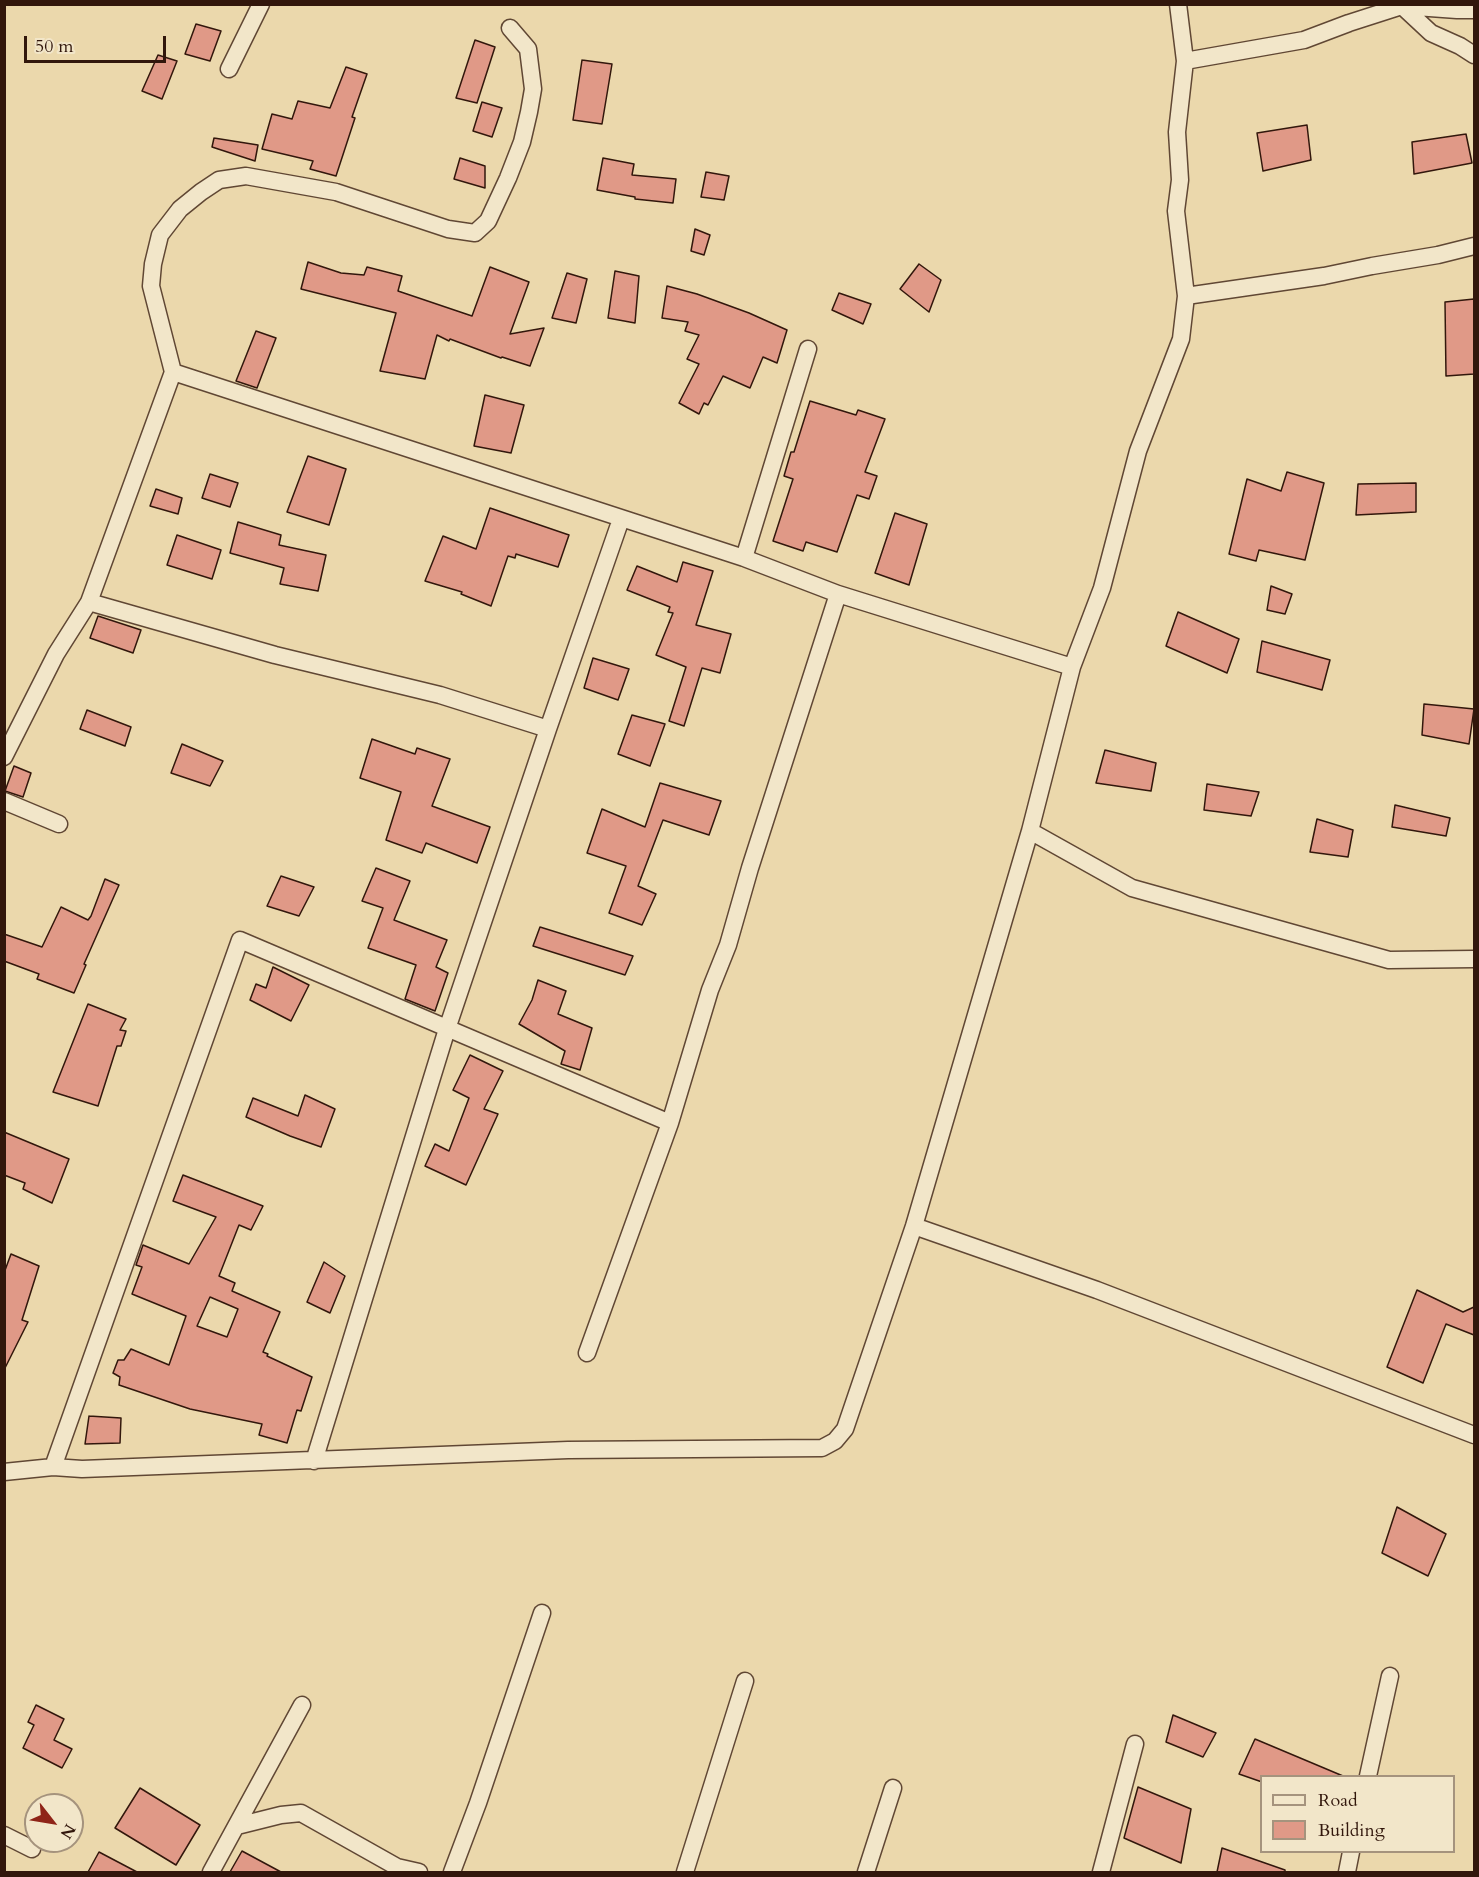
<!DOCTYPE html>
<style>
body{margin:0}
#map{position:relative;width:1479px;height:1877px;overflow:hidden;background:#ebd8ac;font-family:Cardo,serif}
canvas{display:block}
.frame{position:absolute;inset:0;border:6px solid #32170c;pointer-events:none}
.legend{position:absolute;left:1260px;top:1775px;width:195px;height:78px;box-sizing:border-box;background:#f2e6c9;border:2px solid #a5937d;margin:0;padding:8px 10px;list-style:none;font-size:18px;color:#32170c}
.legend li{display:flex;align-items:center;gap:12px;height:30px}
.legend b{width:30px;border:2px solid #a5937d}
.north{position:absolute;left:24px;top:1793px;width:60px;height:60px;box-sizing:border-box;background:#f2e6c9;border:2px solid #a5937d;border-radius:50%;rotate:121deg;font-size:16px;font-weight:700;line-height:24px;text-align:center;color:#32170c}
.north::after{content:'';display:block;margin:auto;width:21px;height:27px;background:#8f2418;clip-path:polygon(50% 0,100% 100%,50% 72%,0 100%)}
.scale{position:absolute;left:24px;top:36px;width:142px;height:27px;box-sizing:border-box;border:3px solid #32170c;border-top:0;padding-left:8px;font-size:18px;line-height:21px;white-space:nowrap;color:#32170c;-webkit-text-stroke:4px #f2e6c9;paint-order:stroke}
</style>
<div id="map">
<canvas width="1479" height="1877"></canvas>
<div class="frame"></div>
<ul class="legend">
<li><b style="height:8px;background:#f2e6c9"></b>Road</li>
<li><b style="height:16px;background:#e09987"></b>Building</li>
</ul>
<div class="north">N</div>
<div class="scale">50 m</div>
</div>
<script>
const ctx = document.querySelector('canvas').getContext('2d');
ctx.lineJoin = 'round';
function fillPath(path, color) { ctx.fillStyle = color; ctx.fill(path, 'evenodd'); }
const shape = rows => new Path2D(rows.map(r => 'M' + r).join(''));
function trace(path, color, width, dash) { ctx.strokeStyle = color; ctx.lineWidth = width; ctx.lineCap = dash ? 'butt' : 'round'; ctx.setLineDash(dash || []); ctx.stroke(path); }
const building = shape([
 [196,24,221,31,210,61,185,54,196,24],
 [475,40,495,47,477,103,456,98,475,40],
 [158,55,177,61,162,99,142,91,158,55],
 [582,60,612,64,602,124,573,120,582,60],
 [346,67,367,74,352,117,355,118,336,176,310,169,313,161,262,149,272,114,292,119,298,101,330,108,346,67],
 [482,102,502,108,492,137,473,131,482,102],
 [1307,125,1311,160,1263,171,1257,133,1307,125],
 [1466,134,1472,163,1414,174,1412,142,1466,134],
 [214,138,258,145,255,161,212,147,214,138],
 [460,158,485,166,485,188,454,179,460,158],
 [603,158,634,164,632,175,676,179,673,203,635,199,635,197,597,190,603,158],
 [706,172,729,176,724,200,701,197,706,172],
 [695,229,710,235,704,255,691,251,695,229],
 [308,262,341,273,364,275,367,267,402,276,398,291,472,316,490,267,529,282,510,334,544,328,530,366,502,357,501,358,450,339,449,341,437,335,425,379,380,371,396,313,301,289,308,262],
 [919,264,941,280,929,312,900,289,919,264],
 [615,271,639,276,635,323,608,318,615,271],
 [567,273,587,279,576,323,552,318,567,273],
 [667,286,697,294,749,313,787,330,777,363,763,357,750,388,723,376,708,405,704,403,699,414,679,403,699,364,687,359,699,335,685,331,688,322,662,318,667,286],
 [839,293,871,304,863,324,832,310,839,293],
 [1474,299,1474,374,1446,376,1445,302,1474,299],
 [256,331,276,338,257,388,236,381,256,331],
 [485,395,524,405,511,453,474,446,485,395],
 [810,401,856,415,858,410,885,419,865,472,877,476,869,499,857,495,837,552,806,542,803,551,773,541,793,479,784,476,791,452,794,452,810,401],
 [308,456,346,469,329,525,287,512,308,456],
 [1287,472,1324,483,1305,560,1259,550,1256,561,1229,554,1247,479,1281,491,1287,472],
 [210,474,238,483,230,507,202,498,210,474],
 [1416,483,1416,512,1356,515,1358,484,1416,483],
 [156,489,182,498,178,514,150,506,156,489],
 [490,508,569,535,558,567,516,554,515,558,508,556,491,606,461,594,462,592,425,581,443,536,476,549,490,508],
 [895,513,927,524,909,585,875,573,895,513],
 [238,522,281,535,279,545,326,555,318,591,280,584,284,568,230,553,238,522],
 [177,535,221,550,212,579,167,565,177,535],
 [683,562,713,571,696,625,731,634,720,673,702,668,684,726,669,721,686,667,656,655,673,613,668,612,670,607,627,590,637,566,677,582,683,562],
 [1271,586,1292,594,1285,614,1267,610,1271,586],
 [1178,612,1239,639,1227,673,1166,646,1178,612],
 [98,616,141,630,133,653,90,638,98,616],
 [1262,641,1330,660,1322,690,1257,672,1262,641],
 [593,658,629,669,618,700,584,688,593,658],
 [1424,704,1474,709,1469,744,1422,735,1424,704],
 [87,710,131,727,125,746,80,729,87,710],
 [632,715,665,724,650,766,618,754,632,715],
 [372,739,415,754,417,748,450,759,432,806,490,827,477,863,426,843,422,853,386,840,401,792,360,778,372,739],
 [182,744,223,761,210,786,171,773,182,744],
 [1105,750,1156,763,1151,791,1096,783,1105,750],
 [14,766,31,773,23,797,5,791,14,766],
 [660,783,721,801,709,835,663,820,638,886,656,894,642,925,609,913,626,866,587,853,602,809,645,827,660,783],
 [1207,784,1259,792,1251,816,1204,810,1207,784],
 [1395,805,1450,818,1446,836,1392,827,1395,805],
 [1317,819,1353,830,1348,857,1310,852,1317,819],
 [376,868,410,881,394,920,447,940,436,967,448,973,435,1011,405,999,416,965,368,948,383,908,362,901,376,868],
 [281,876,314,887,299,916,267,906,281,876],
 [105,879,119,885,84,964,86,965,74,993,37,979,39,974,4,961,4,934,42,947,61,907,88,920,91,916,105,879],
 [540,927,633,956,625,975,533,946,540,927],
 [273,967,309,985,291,1021,250,1000,256,984,266,988,273,967],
 [538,980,566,991,558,1014,592,1028,580,1070,561,1064,565,1051,519,1024,532,1000,538,980],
 [88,1004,126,1019,120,1030,126,1031,121,1046,117,1046,98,1106,53,1092,88,1004],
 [470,1055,503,1071,484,1109,498,1114,466,1185,425,1166,435,1144,449,1151,469,1098,453,1090,470,1055],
 [305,1095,335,1109,321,1147,290,1136,246,1117,253,1098,298,1116,305,1095],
 [4,1132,69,1159,52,1203,23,1189,25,1183,4,1175,4,1132],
 [183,1175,263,1206,251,1230,239,1225,219,1276,235,1283,232,1291,280,1312,263,1352,268,1354,267,1356,312,1377,301,1411,297,1410,287,1443,259,1435,262,1424,190,1409,119,1385,120,1377,113,1373,118,1360,124,1360,131,1349,169,1365,186,1316,132,1294,142,1267,136,1265,143,1245,189,1264,216,1217,173,1201,183,1175],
 [210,1297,238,1309,227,1337,197,1326,210,1297],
 [11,1254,39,1266,22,1320,28,1322,4,1370,4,1273,11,1254],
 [324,1262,345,1276,330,1313,307,1302,324,1262],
 [1417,1290,1463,1312,1474,1307,1474,1335,1446,1324,1423,1383,1387,1367,1417,1290],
 [89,1416,121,1418,120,1443,85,1444,89,1416],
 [1397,1507,1446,1534,1428,1576,1382,1553,1397,1507],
 [36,1705,64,1719,54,1740,72,1749,62,1768,23,1748,34,1725,28,1722,36,1705],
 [1173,1715,1216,1733,1203,1757,1166,1742,1173,1715],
 [1255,1739,1343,1776,1262,1776,1262,1782,1239,1774,1255,1739],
 [1138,1787,1191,1809,1181,1863,1124,1838,1138,1787],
 [140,1788,200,1825,176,1865,115,1828,140,1788],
 [1222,1848,1285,1870,1285,1872,1217,1872,1222,1848],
 [242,1851,281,1872,230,1872,242,1851],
 [99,1852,137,1872,88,1872,99,1852]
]);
fillPath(building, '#e09987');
trace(building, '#32170c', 1.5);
const street = shape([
 [1402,6,1431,33,1460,46,1474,55],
 [1185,61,1304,40,1349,23,1402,6,1457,10,1474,10],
 [229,69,261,4],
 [1186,296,1324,276,1372,266,1438,255,1474,246],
 [173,372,744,558,838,594,1072,667],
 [744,558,808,349],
 [89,602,275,655,440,695,548,729],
 [4,757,56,654,89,602,173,372,151,286,153,264,160,235,180,209,201,192,219,180,246,176,336,192,448,229,475,233,488,221,508,178,522,142,529,112,533,89,528,49,510,28],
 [4,801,59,824],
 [1030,831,1132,888,1389,960,1474,959],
 [914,1226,1097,1290,1474,1435],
 [587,1353,670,1123,710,990,728,945,750,868,838,594],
 [314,1461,447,1029,548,729,621,519],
 [53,1467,240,940,670,1123],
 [4,1472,53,1467,82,1469,568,1450,822,1448,835,1441,845,1429,914,1226,1030,831,1072,667,1102,588,1138,451,1181,339,1186,296,1176,211,1180,180,1177,132,1185,61,1178,4],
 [1368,1776,1390,1676],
 [237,1826,281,1815,301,1813,397,1867,419,1872],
 [4,1835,32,1849],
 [211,1872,302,1705],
 [452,1872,478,1803,542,1613],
 [685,1872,745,1681],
 [866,1872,893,1788],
 [1101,1872,1135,1744],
 [1347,1872,1351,1852]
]);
trace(street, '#604734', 19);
trace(street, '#f2e6c9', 16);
</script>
